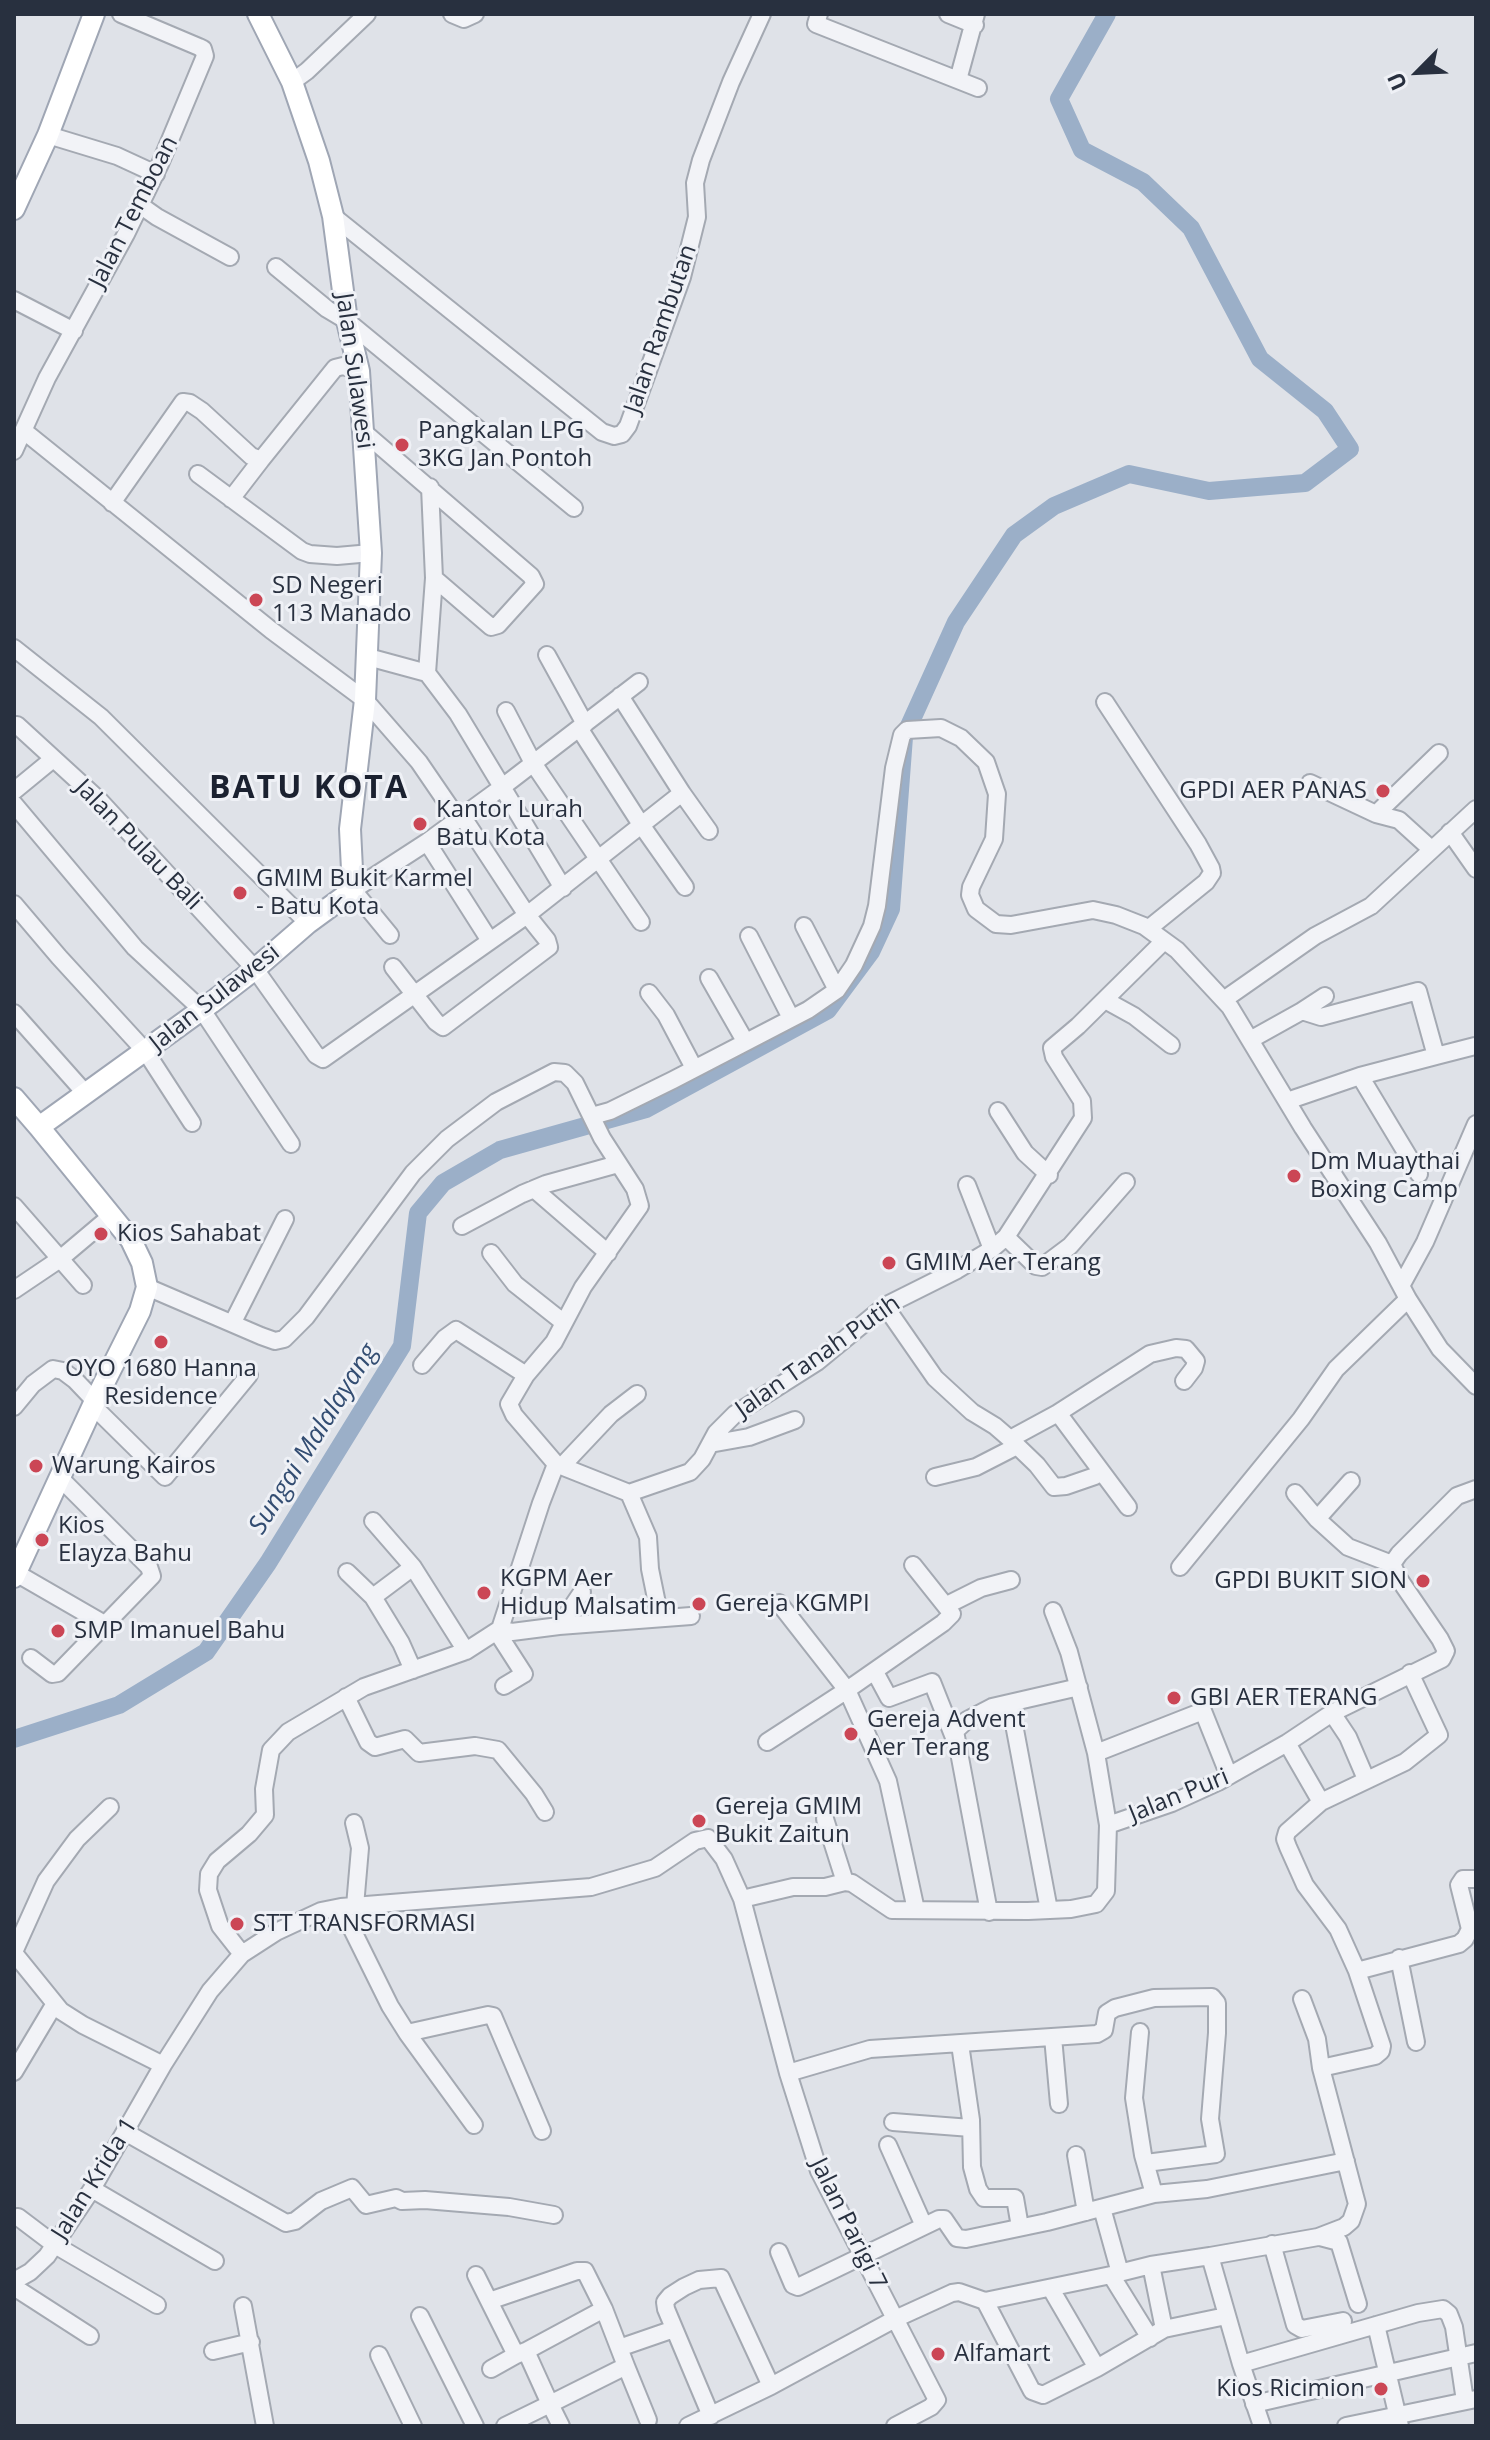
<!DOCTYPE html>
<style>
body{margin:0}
#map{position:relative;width:1490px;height:2440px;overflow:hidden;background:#dfe2e8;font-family:"Open Sans",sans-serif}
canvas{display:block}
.frame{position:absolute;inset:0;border:16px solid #28303f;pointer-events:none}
.north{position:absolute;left:1378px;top:32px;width:80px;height:80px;-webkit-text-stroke:6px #eff1f6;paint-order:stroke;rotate:246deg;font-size:22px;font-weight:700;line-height:32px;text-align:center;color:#28303f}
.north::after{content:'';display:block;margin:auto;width:28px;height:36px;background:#28303f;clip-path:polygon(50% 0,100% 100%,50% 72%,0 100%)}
</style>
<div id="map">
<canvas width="1490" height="2440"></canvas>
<div class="frame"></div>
<div class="north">U</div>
</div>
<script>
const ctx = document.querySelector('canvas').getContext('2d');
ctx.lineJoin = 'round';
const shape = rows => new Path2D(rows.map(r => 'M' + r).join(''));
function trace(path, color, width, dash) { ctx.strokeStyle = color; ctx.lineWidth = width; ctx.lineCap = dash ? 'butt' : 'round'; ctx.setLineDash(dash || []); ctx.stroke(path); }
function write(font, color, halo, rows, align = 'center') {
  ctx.font = font + ' "Open Sans",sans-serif'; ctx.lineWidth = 6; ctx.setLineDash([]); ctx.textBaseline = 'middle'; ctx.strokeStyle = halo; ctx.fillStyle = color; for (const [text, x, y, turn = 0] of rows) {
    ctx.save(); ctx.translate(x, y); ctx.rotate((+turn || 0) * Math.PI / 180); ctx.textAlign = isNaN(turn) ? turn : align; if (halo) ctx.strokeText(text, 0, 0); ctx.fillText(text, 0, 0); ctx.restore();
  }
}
trace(shape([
 [14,1739,119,1705,206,1652,268,1563,402,1346,418,1213,443,1183,500,1150,646,1109,828,1010,871,952,891,909,904,737,956,622,1014,535,1054,506,1129,474,1209,491,1305,483,1350,449,1325,411,1260,359,1191,228,1143,182,1082,150,1059,99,1107,14]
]), '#9bafc8', 18);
const minor = shape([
 [452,14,464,19,475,14],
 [819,14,816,24,978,88],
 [948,14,975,25],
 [958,80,976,14],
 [292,82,307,71,367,14],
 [48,135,117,156,156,174],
 [140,205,157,217,230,257],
 [333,216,602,432,614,436,622,434,628,426,682,277,697,217,695,183,701,160,731,82,762,14],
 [276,267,327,309,347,321,574,508],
 [14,300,74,331],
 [24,431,271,630,365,700,419,762,458,819],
 [365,433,531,576,535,584,498,625,491,627,434,578],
 [14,451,47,378,126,234,160,164,205,56,203,49,199,47,121,14],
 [198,474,302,551,310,554,337,556,371,553],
 [430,487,434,578,427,673,458,714,563,888],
 [231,499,261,460],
 [112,503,183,402,190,403,202,411,251,456,261,460,335,368,343,366,359,371],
 [14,648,101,717,308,923],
 [547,655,585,724],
 [368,657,427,673],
 [620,696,682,793],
 [1105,702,1198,844,1211,868,1212,873,1206,882,1148,929],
 [506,711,533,763,641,922],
 [17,725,100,801,255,969,316,1055,323,1059,527,915,682,793,709,831],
 [579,728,642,826,685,887],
 [1310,783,1376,814,1399,820,1431,849],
 [14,791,53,759],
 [14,804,135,948,202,1010,291,1144],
 [1376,814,1439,753],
 [1450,832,1476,869],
 [427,842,490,941],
 [14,904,59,957,146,1052,192,1123],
 [804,926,837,990],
 [390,935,353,890,427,842,501,788,639,682],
 [749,936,791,1018],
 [393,967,436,1022,443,1027,549,947,547,940,527,915,462,816],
 [709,978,745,1041],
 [649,993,666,1015,694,1068],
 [1225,999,1315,936,1371,906,1476,809],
 [1105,1000,1134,1016,1171,1045],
 [1302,1011,1325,996],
 [14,1013,86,1094],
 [1250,1040,1302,1011,1321,1017,1418,991,1436,1056,1360,1076,1287,1101],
 [1436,1056,1475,1046],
 [1360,1076,1419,1174],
 [998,1111,1025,1153,1049,1175],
 [592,1116,610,1111,673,1080,808,1010,837,990,854,965,872,926,877,906,894,768,902,735,907,730,941,728,961,738,986,762,997,794,994,839,971,887,970,895,976,909,996,924,1011,925,1093,910,1116,915,1144,926,1177,950,1230,1007,1303,1128,1378,1243,1408,1299,1440,1349,1476,1386],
 [967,1185,992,1249],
 [534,1189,608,1253],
 [14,1206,83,1285],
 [462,1226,522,1194,546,1184,618,1164],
 [1006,1237,1036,1266,1042,1267,1070,1246,1126,1182],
 [491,1253,515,1284,563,1322],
 [1401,1286,1425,1242,1476,1124],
 [147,1287,261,1336,275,1341,284,1339,306,1317,413,1173,447,1139,496,1102,554,1072,565,1073,575,1083,602,1138,635,1189,640,1206,583,1287,554,1342,526,1375,509,1404,514,1415,556,1464],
 [14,1290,60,1259,111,1216],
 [885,1306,935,1378,972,1412,995,1426,1010,1439,1058,1413,1128,1507],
 [233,1322,285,1219],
 [422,1365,445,1338,456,1330,526,1375],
 [93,1406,165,1477,249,1375],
 [14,1407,33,1384,53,1369,63,1371,75,1380,95,1401],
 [1058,1413,1150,1354,1176,1348,1186,1349,1196,1361,1194,1368,1184,1381],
 [1010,1439,1037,1465,1054,1487,1066,1486,1095,1476],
 [710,1444,749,1437,795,1420],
 [562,1466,611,1414,637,1394],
 [935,1477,976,1467,1017,1446],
 [629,1493,648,1537,650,1569,660,1618],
 [1295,1493,1317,1519,1348,1547,1392,1564],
 [1317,1519,1351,1481],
 [373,1521,413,1567],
 [913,1565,952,1614,943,1623,847,1690,888,1781,916,1910],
 [1180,1567,1301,1419,1336,1369,1408,1299],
 [347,1572,373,1597],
 [16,1573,106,1625],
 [947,1605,981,1588,1011,1580],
 [1053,1611,1069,1652,1096,1753,1108,1825],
 [559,1626,691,1616],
 [500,1629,541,1503,556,1464,629,1493,690,1472,702,1459,716,1433,735,1414,817,1362,885,1306,957,1270,992,1249,1006,1237,1083,1118,1082,1101,1054,1057,1052,1048,1078,1026,1164,941],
 [497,1632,524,1674,504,1686],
 [31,1658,52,1674,58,1673,152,1576,149,1567,59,1477],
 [413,1670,401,1643,373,1597,413,1567,466,1651],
 [875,1672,889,1698,932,1682,955,1740],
 [346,1697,368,1742,375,1747,405,1739,419,1753,475,1746,498,1750,534,1794,545,1812],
 [1010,1703,1049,1910],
 [1332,1713,1348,1737,1366,1779],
 [767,1742,847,1690,779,1603],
 [1096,1753,1203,1711,1229,1776],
 [1321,1802,1405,1762,1439,1735,1410,1673],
 [825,1819,845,1882],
 [354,1823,360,1848,355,1906],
 [742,1899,793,1887,825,1887,845,1882,852,1883,892,1910,1028,1911,1071,1909,1096,1904,1106,1891,1108,1825,1172,1803,1218,1782,1287,1743,1332,1713,1442,1659,1446,1651,1440,1639,1399,1579,1392,1564,1399,1554,1457,1496,1476,1489],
 [341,1907,390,2006,407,2033,488,2015,493,2016,542,2131],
 [989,1912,955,1731,967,1720,992,1707,1079,1687],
 [14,1952,46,1881,77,1839,110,1807],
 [14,1953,61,2011,83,2025,163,2065,210,1991,242,1954,276,1932,321,1911,341,1907,591,1887,655,1868,695,1841,708,1838,724,1859,742,1899,788,2073,819,2171,937,2400,931,2407,895,2426],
 [242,1954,220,1926,208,1890,209,1874,217,1861,249,1834,265,1815,264,1789,271,1750,288,1732,364,1687,466,1651,500,1629,512,1632,559,1626,582,1592],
 [1399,1958,1416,2042],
 [1357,1971,1459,1944,1465,1939,1470,1929,1459,1885,1463,1879,1475,1879],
 [1302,1999,1317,2039,1321,2068],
 [407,2033,474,2125],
 [1053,2037,1059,2104],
 [960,2044,971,2120,972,2167,978,2189,984,2198,1015,2198,1020,2227],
 [14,2072,54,2005],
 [788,2073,870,2049,1097,2034,1104,2030,1107,2013,1115,2008,1154,1998,1212,1997,1217,2003,1217,2033,1210,2119,1216,2154,1146,2163],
 [893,2122,971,2128],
 [125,2132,286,2223,295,2221,321,2201,352,2188,366,2205,396,2198,402,2201,425,2200,509,2207,554,2215],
 [888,2145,924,2226],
 [1076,2155,1086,2212],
 [92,2189,215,2261],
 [1154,2194,1207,2189,1346,2161],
 [1102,2208,1120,2273],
 [18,2217,55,2245,157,2305],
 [1320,2237,1339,2242,1358,2304],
 [1272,2244,1295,2325,1302,2329,1343,2321],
 [779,2252,793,2285,798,2287,939,2219,944,2219,957,2238,966,2239,1047,2222,1154,2194,1143,2155,1134,2098,1140,2032],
 [1210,2256,1318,2237,1344,2227,1351,2221,1357,2204,1321,2068,1375,2056,1381,2051,1382,2046,1357,1971,1338,1929,1305,1885,1288,1847,1285,1839,1287,1832,1321,1802,1287,1743],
 [1151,2265,1164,2329],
 [476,2275,516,2355,526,2351],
 [1111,2275,1150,2338],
 [14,2281,30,2272,47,2256,92,2189,163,2065],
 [14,2287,90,2336],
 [1051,2289,1097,2368],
 [489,2301,577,2271,585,2271,604,2309,626,2366],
 [985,2301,1032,2391,1043,2395,1097,2368,1164,2329,1226,2316],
 [243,2306,265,2426],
 [420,2316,475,2426],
 [1376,2325,1400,2426],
 [619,2348,674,2329],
 [213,2351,251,2342],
 [379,2355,413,2426],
 [1241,2364,1418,2313,1443,2309,1449,2314,1454,2327,1465,2401],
 [491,2369,516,2355],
 [1254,2404,1476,2353],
 [711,2416,666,2309,665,2302,670,2296,684,2287,699,2280,721,2278,771,2386],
 [505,2426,550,2404,526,2351,604,2309],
 [561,2426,550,2404,626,2366,648,2420],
 [688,2426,771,2386,895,2319,952,2293,959,2292,985,2301,1111,2275,1151,2265,1210,2256,1241,2364,1262,2426],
 [1346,2426,1476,2399]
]);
const major = shape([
 [14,209,48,135,94,14],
 [14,1098,39,1127],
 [14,1577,95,1401,140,1311,147,1287,142,1263,131,1240,39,1127,211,1003,255,969,308,923,353,890,350,829,365,700,371,553,359,371,347,321,333,216,319,161,292,82,258,14]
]);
trace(minor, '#a4a9b2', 20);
trace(major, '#9fa6b4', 24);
trace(minor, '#f2f3f7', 16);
trace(major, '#fff', 20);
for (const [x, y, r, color] of [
 [402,445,8,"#cb4655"],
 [256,600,8,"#cb4655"],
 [1383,791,8,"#cb4655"],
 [420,824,8,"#cb4655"],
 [240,893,8,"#cb4655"],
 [1294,1176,8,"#cb4655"],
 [101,1234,8,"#cb4655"],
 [889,1263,8,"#cb4655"],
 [161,1342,8,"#cb4655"],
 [36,1466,8,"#cb4655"],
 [42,1540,8,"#cb4655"],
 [1423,1581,8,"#cb4655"],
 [484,1593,8,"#cb4655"],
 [699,1604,8,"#cb4655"],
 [58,1631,8,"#cb4655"],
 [1174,1698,8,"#cb4655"],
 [851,1734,8,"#cb4655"],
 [699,1821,8,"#cb4655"],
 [237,1924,8,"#cb4655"],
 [938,2354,8,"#cb4655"],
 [1381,2389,8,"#cb4655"]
]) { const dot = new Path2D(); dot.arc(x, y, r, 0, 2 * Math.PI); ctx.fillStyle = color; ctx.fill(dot); trace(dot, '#eff1f6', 3); }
write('24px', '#28303f', '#eff1f6', [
 ["Jalan Temboan",134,212,-63],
 ["Jalan Rambutan",661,329,-71],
 ["Jalan Sulawesi",354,371,82],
 ["Jalan Pulau Bali",138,845,46],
 ["Jalan Sulawesi",215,998,-38],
 ["Jalan Tanah Putih",818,1357,-35],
 ["Jalan Puri",1179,1796,-22],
 ["Jalan Krida 1",95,2179,-58],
 ["Jalan Parigi 7",848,2224,64]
]);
write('24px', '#28303f', '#eff1f6', [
 ["Pangkalan LPG",418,431],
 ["3KG Jan Pontoh",418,459],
 ["SD Negeri",272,586],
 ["113 Manado",272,614],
 ["GPDI AER PANAS",1367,791,"right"],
 ["Kantor Lurah",436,810],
 ["Batu Kota",436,838],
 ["GMIM Bukit Karmel",256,879],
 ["- Batu Kota",256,907],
 ["Dm Muaythai",1310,1162],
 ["Boxing Camp",1310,1190],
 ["Kios Sahabat",117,1234],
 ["GMIM Aer Terang",905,1263],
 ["OYO 1680 Hanna",161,1369,"center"],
 ["Residence",161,1397,"center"],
 ["Warung Kairos",52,1466],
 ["Kios",58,1526],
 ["Elayza Bahu",58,1554],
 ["KGPM Aer",500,1579],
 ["Hidup Malsatim",500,1607],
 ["GPDI BUKIT SION",1407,1581,"right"],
 ["Gereja KGMPI",715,1604],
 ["SMP Imanuel Bahu",74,1631],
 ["GBI AER TERANG",1190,1698],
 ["Gereja Advent",867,1720],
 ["Aer Terang",867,1748],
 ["Gereja GMIM",715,1807],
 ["Bukit Zaitun",715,1835],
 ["STT TRANSFORMASI",253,1924],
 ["Alfamart",954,2354],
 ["Kios Ricimion",1365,2389,"right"]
], 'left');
write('italic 26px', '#334d72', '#eff1f6', [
 ["Sungai Malalayang",314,1439,-58]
]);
ctx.letterSpacing = '2px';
write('bold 32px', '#1b2130', '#eff1f6', [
 ["BATU KOTA",309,789]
]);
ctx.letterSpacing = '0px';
</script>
